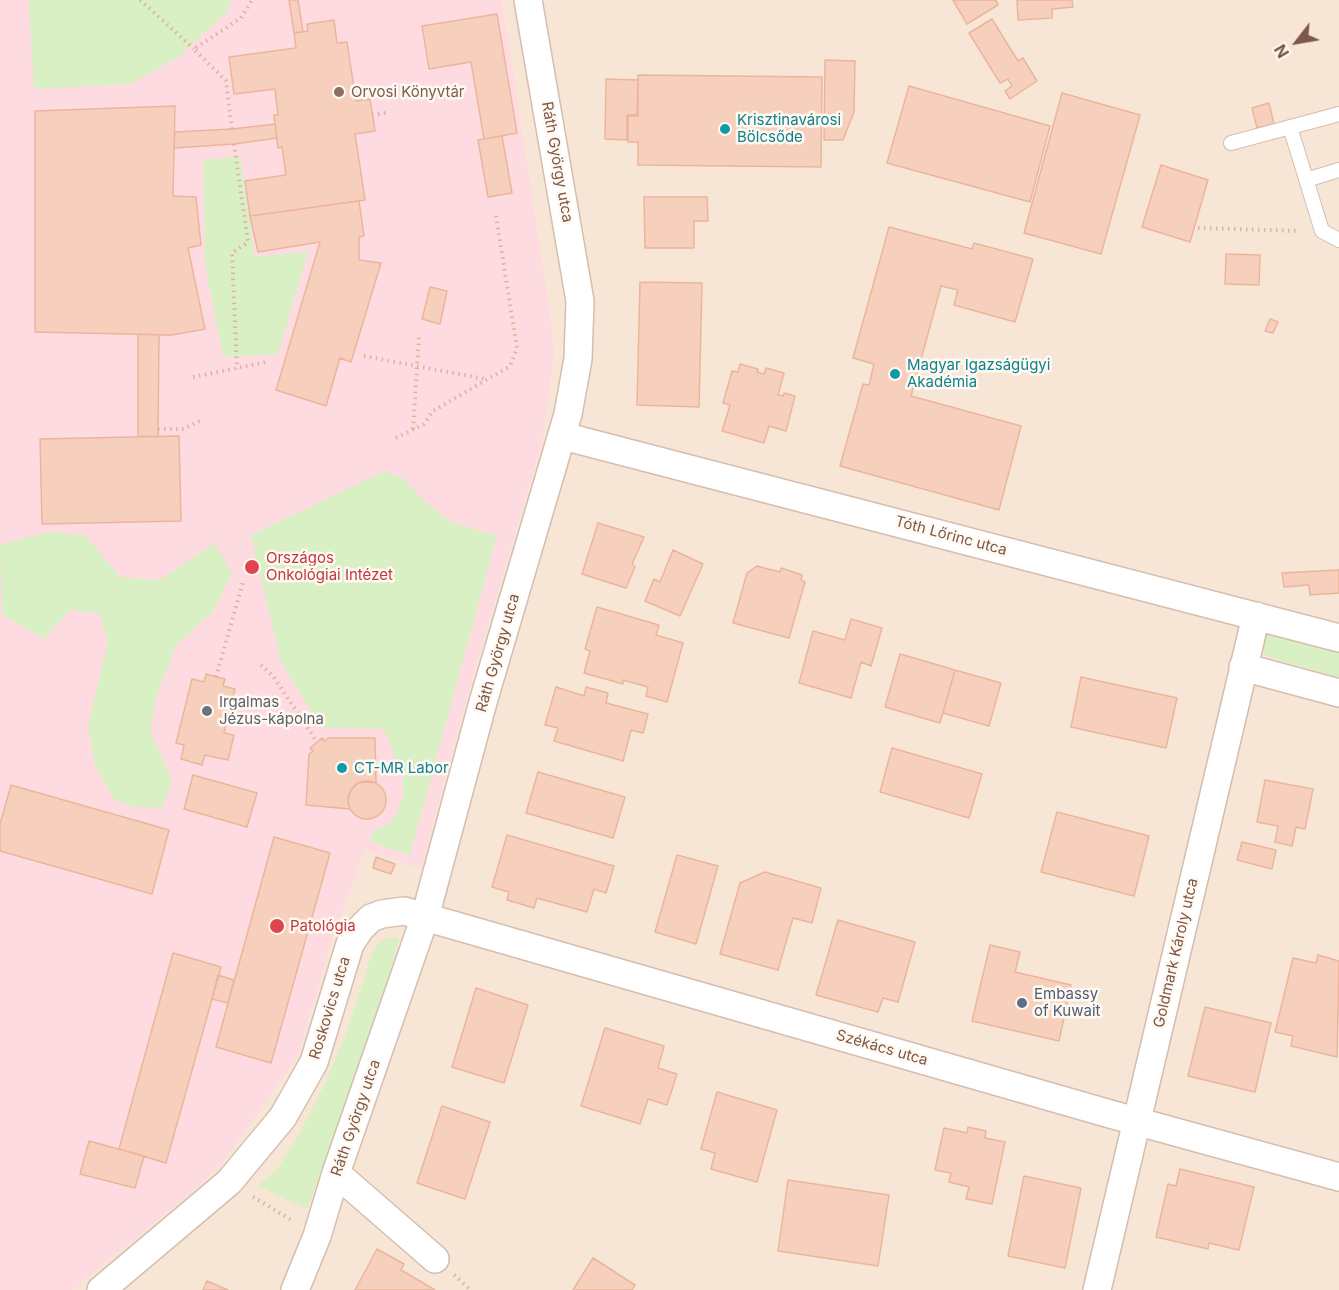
<!DOCTYPE html>
<meta charset="utf-8">
<style>
body{margin:0}
#map{position:relative;width:1339px;height:1290px;overflow:hidden;background:#fff5e9;font-family:Inter,sans-serif}
canvas{display:block}
.north{position:absolute;left:1267px;top:12px;width:60px;height:60px;-webkit-text-stroke:4px #fff9f1;paint-order:stroke;rotate:239deg;font-size:16px;font-weight:700;line-height:24px;text-align:center;color:#7d5748}
.north::after{content:'';display:block;margin:auto;width:21px;height:27px;background:#7d5748;clip-path:polygon(50% 0,100% 100%,50% 72%,0 100%)}
</style>
<div id="map">
<canvas width="1339" height="1290"></canvas>
<div class="north">N</div>
</div>
<script>
const ctx = document.querySelector('canvas').getContext('2d');
ctx.lineJoin = 'round';
function fillPath(path, color) { ctx.fillStyle = color; ctx.fill(path, 'evenodd'); }
const shape = rows => new Path2D(rows.map(r => 'M' + r).join(''));
function trace(path, color, width, dash) { ctx.strokeStyle = color; ctx.lineWidth = width; ctx.lineCap = dash ? 'butt' : 'round'; ctx.setLineDash(dash || []); ctx.stroke(path); }
function write(font, color, halo, rows, align = 'center') {
  ctx.font = font + ' Inter,sans-serif'; ctx.lineWidth = 5; ctx.setLineDash([]); ctx.textBaseline = 'middle'; ctx.strokeStyle = halo; ctx.fillStyle = color; for (const [text, x, y, turn = 0] of rows) {
    ctx.save(); ctx.translate(x, y); ctx.rotate((+turn || 0) * Math.PI / 180); ctx.textAlign = isNaN(turn) ? turn : align; if (halo) ctx.strokeText(text, 0, 0); ctx.fillText(text, 0, 0); ctx.restore();
  }
}
fillPath(shape([
 [0,0,1339,0,1339,1290,0,1290]
]), '#f7e6d6');
fillPath(shape([
 [0,0,502,0,550,314,554,352,543,438,467,697,421,869,365,850,333,936,298,1055,220,1166,179,1202,72,1290,0,1290]
]), '#fddbe1');
fillPath(shape([
 [29,0,231,0,228,11,177,58,130,84,34,89],
 [240,156,255,257,308,251,278,354,223,357,205,264,203,160],
 [385,471,403,478,422,499,452,522,497,536,410,855,370,842,372,832,393,821,403,798,402,773,384,729,322,728,281,662,251,535],
 [51,531,86,536,120,577,160,580,215,543,232,573,213,612,177,644,157,694,150,731,172,780,162,808,134,807,115,800,95,766,88,725,108,642,99,613,70,610,44,639,2,615,0,545],
 [1272,634,1339,653,1339,677,1266,656,1261,646,1263,636],
 [387,938,399,938,387,982,351,1092,307,1209,258,1186,278,1168,297,1138,324,1086,346,1035,372,954,379,943]
]), '#d9efc4');
const building = shape([
 [289,0,298,0,303,32,294,33,289,0],
 [953,0,996,0,998,5,967,24,953,0],
 [1017,0,1072,0,1073,7,1052,9,1052,18,1018,20,1017,0],
 [497,14,517,133,484,139,471,62,429,69,422,26,497,14],
 [992,19,1018,61,1023,58,1037,81,1010,99,1005,91,1012,86,1008,79,1000,83,969,33,992,19],
 [334,20,337,43,347,42,356,101,370,99,375,131,355,134,365,200,250,216,245,181,286,175,282,147,278,148,274,115,278,115,275,89,234,94,229,57,296,48,294,33,308,31,307,24,334,20],
 [825,60,855,61,854,112,843,140,824,140,825,60],
 [638,75,822,77,821,167,638,165,638,142,628,142,628,116,638,116,638,75],
 [606,79,638,80,637,115,627,115,627,140,605,139,606,79],
 [909,86,1050,126,1030,202,887,163,909,86],
 [1062,93,1140,115,1101,254,1024,233,1062,93],
 [1269,103,1274,124,1257,128,1252,108,1269,103],
 [175,106,173,196,196,197,201,245,188,248,205,329,172,335,35,332,35,111,175,106],
 [275,124,277,138,234,144,174,148,175,132,232,129,275,124],
 [502,136,512,193,488,197,478,140,502,136],
 [1161,165,1208,180,1190,242,1142,227,1161,165],
 [644,197,707,197,708,221,694,221,694,248,645,248,644,197],
 [359,201,364,236,359,237,359,260,381,263,351,362,340,358,326,406,276,390,320,242,258,252,250,216,359,201],
 [889,227,972,249,974,243,1033,259,1015,322,954,305,958,290,941,286,911,396,1021,426,999,510,840,466,863,384,869,385,874,364,853,358,889,227],
 [1226,254,1260,255,1259,285,1225,284,1226,254],
 [640,282,702,283,699,407,637,405,640,282],
 [430,287,447,291,440,324,422,319,430,287],
 [1270,319,1278,322,1273,333,1265,331,1270,319],
 [138,334,159,335,158,437,138,436,138,334],
 [740,364,758,369,757,372,764,374,766,368,784,373,778,395,783,396,784,393,795,396,786,431,769,426,764,443,722,431,730,405,723,403,732,371,738,372,740,364],
 [179,436,181,521,42,524,40,439,179,436],
 [598,523,644,537,632,564,635,567,626,588,582,574,598,523],
 [673,550,703,564,680,616,645,601,654,579,660,582,673,550],
 [757,566,780,572,781,568,802,575,801,580,805,582,789,638,733,623,747,573,757,566],
 [1339,570,1339,593,1310,595,1309,585,1284,587,1282,573,1339,570],
 [597,607,659,625,656,635,683,643,667,702,646,696,648,687,623,680,623,684,584,673,590,651,585,649,597,607],
 [851,619,882,628,871,666,861,662,851,698,799,683,813,631,845,640,851,619],
 [900,654,955,670,940,723,885,707,900,654],
 [955,670,1001,683,989,726,943,713,955,670],
 [206,674,225,679,223,686,235,689,224,733,234,735,228,760,205,755,202,765,181,759,184,745,176,743,192,679,204,682,206,674],
 [1081,677,1177,698,1166,748,1071,727,1081,677],
 [556,687,584,696,586,687,608,693,606,703,648,714,643,733,631,730,623,761,554,741,558,728,545,725,556,687],
 [322,738,324,741,328,738,375,738,376,783,367,782,358,783,351,790,348,800,350,809,306,805,309,754,313,751,310,748,322,738],
 [892,748,982,774,969,818,880,792,892,748],
 [538,772,625,797,613,838,526,813,538,772],
 [193,775,257,793,247,827,184,809,193,775],
 [1265,780,1313,789,1305,829,1296,827,1292,846,1275,842,1278,826,1257,822,1265,780],
 '348 800a19 19 0 1 1 38 0a19 19 0 1 1-38 0Z',
 [11,785,169,830,152,894,0,851,0,824,11,785],
 [1057,812,1149,836,1134,896,1041,872,1057,812],
 [507,835,614,866,606,893,594,889,587,912,537,898,534,908,507,900,509,892,492,887,507,835],
 [274,837,330,853,271,1063,216,1047,274,837],
 [1242,842,1276,850,1272,869,1237,860,1242,842],
 [677,855,718,866,696,944,655,932,677,855],
 [376,857,395,864,391,874,373,868,376,857],
 [765,872,821,888,812,923,793,918,778,970,720,954,740,883,765,872],
 [838,920,915,942,898,1002,883,998,878,1012,816,995,838,920],
 [990,945,1020,952,1015,972,1071,985,1059,1041,972,1021,990,945],
 [173,953,221,967,166,1163,119,1149,173,953],
 [1318,955,1339,961,1337,1057,1291,1046,1293,1036,1275,1032,1293,958,1316,963,1318,955],
 [218,975,234,980,228,1003,212,999,218,975],
 [476,988,528,1005,504,1083,452,1067,476,988],
 [1205,1007,1271,1023,1255,1092,1188,1076,1205,1007],
 [605,1028,664,1046,658,1068,677,1074,667,1105,648,1099,640,1124,581,1106,605,1028],
 [717,1092,777,1110,757,1182,711,1169,715,1153,701,1149,717,1092],
 [442,1106,490,1122,465,1199,417,1183,442,1106],
 [968,1127,986,1131,985,1138,1005,1142,992,1204,966,1199,969,1187,949,1182,951,1173,935,1170,944,1128,967,1133,968,1127],
 [89,1141,144,1156,135,1188,80,1174,89,1141],
 [1180,1169,1254,1187,1239,1250,1209,1243,1208,1249,1156,1237,1168,1184,1176,1186,1180,1169],
 [1024,1176,1081,1188,1065,1268,1008,1256,1024,1176],
 [788,1180,889,1195,878,1266,778,1251,788,1180],
 [377,1249,404,1264,401,1270,435,1290,355,1290,377,1249],
 [593,1258,635,1285,632,1290,573,1290,593,1258],
 [207,1281,228,1290,203,1290,207,1281]
]);
fillPath(building, '#f7d0bd');
trace(building, '#ecb59b', 1.5);
const service = shape([
 [1290,127,1322,231,1339,240],
 [1231,143,1339,114],
 [1306,180,1339,170]
]);
const minor = shape([
 [563,436,1339,638],
 [1243,667,1339,693],
 [336,1173,435,1259],
 [101,1290,229,1182,283,1117,314,1062,350,944,360,929,371,918,382,914,404,911,1110,1114,1339,1177],
 [295,1290,317,1236,336,1173,425,917,483,702,568,414,578,359,580,301,528,0],
 [1097,1290,1256,616]
]);
trace(service, '#d5bdaf', 16);
trace(minor, '#d5bdaf', 30);
trace(shape([
 [140,0,194,49],
 [372,115,386,113],
 [232,129,226,81,194,49,241,18,252,0],
 [234,144,248,242,232,253,237,369],
 [1198,228,1300,231],
 [364,356,485,379],
 [193,377,267,362],
 [158,429,184,429,203,419],
 [413,429,419,336],
 [396,438,424,424,433,411,510,366,517,348,496,216],
 [261,665,273,676,317,742],
 [216,677,243,582],
 [253,1197,293,1221],
 [454,1275,471,1290]
]), '#ddb39f', 4, [1.5, 4.5]);
trace(service, '#fff', 14);
trace(minor, '#fff', 27);
for (const [x, y, r, color] of [
 [339,92,6,"#8d6e63"],
 [725,129,6,"#0f9aa8"],
 [895,374,6,"#0f9aa8"],
 [252,567,8,"#e0444e"],
 [207,711,6,"#6b7280"],
 [342,768,6,"#0f9aa8"],
 [277,926,8,"#e0444e"],
 [1022,1003,6,"#5c6f8a"]
]) { const dot = new Path2D(); dot.arc(x, y, r, 0, 2 * Math.PI); ctx.fillStyle = color; ctx.fill(dot); trace(dot, '#fff9f1', 2); }
write('15px', '#785e54', '#fff9f1', [
 ["Orvosi Könyvtár",351,92]
], 'left');
write('15px', '#0d838f', '#fff9f1', [
 ["Krisztinavárosi",737,120],
 ["Bölcsőde",737,137],
 ["Magyar Igazságügyi",907,365],
 ["Akadémia",907,382],
 ["CT-MR Labor",354,768]
], 'left');
write('15px', '#7d5748', '#fff9f1', [
 ["Ráth György utca",557,162,80],
 ["Tóth Lőrinc utca",951,536,15],
 ["Ráth György utca",498,653,-74],
 ["Goldmark Károly utca",1176,953,-77],
 ["Roskovics utca",330,1008,-73],
 ["Székács utca",882,1048,16],
 ["Ráth György utca",356,1118,-71]
]);
write('15px', '#be3a42', '#fff9f1', [
 ["Országos",266,558],
 ["Onkológiai Intézet",266,575],
 ["Patológia",290,926]
], 'left');
write('15px', '#5b616d', '#fff9f1', [
 ["Irgalmas",219,702],
 ["Jézus-kápolna",219,719]
], 'left');
write('15px', '#4e5e75', '#fff9f1', [
 ["Embassy",1034,994],
 ["of Kuwait",1034,1011]
], 'left');
</script>
